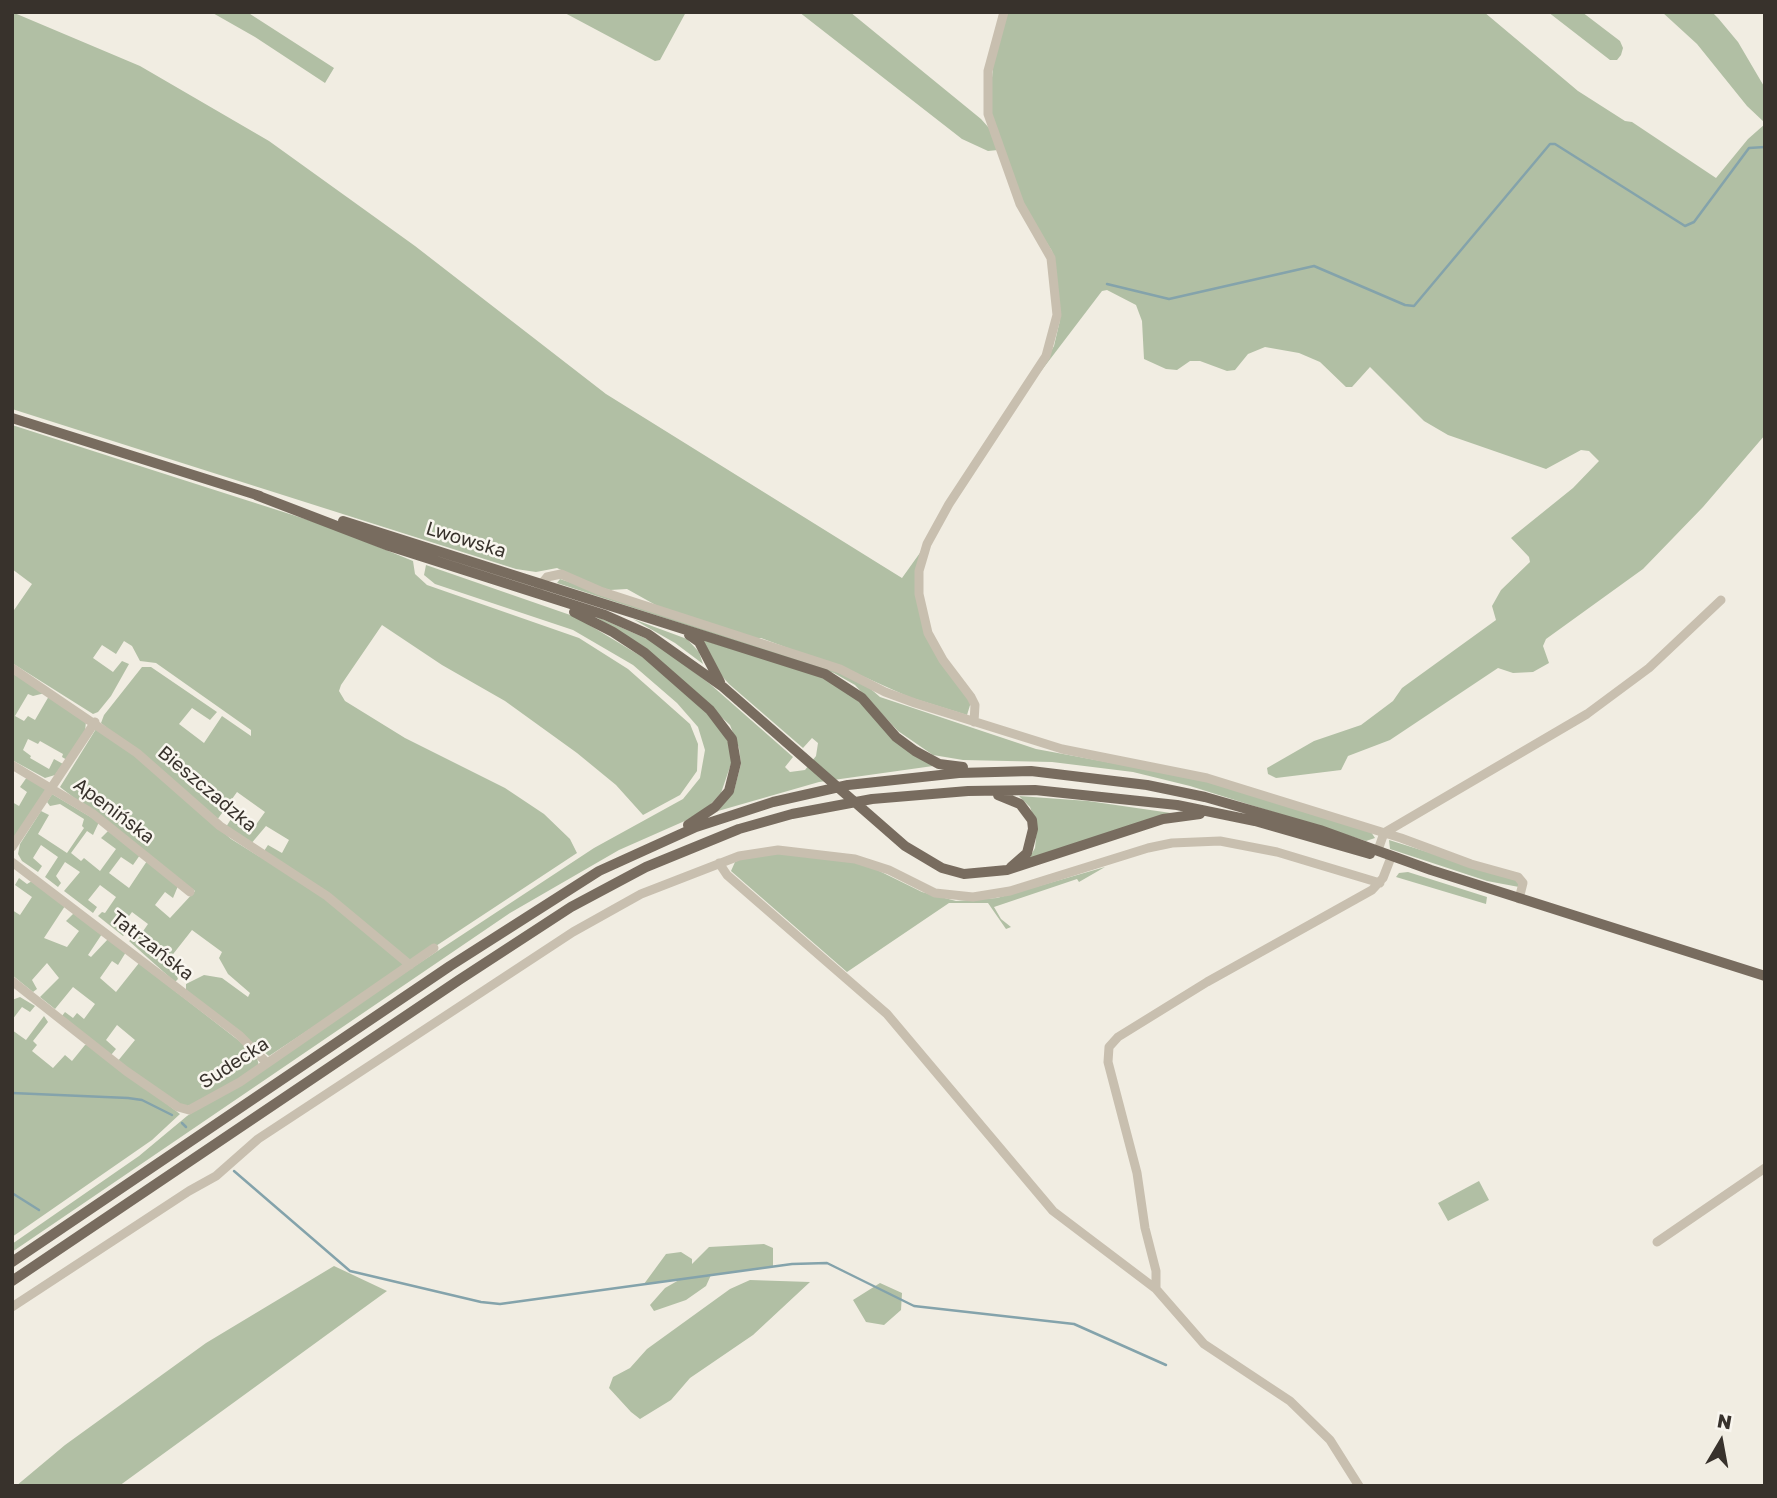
<!DOCTYPE html>
<meta charset="utf-8">
<style>
body{margin:0}
#map{position:relative;width:1777px;height:1498px;overflow:hidden;background:#f1ede2;font-family:"Golos Text",sans-serif}
canvas{display:block}
.frame{position:absolute;inset:0;border:14px solid #38322c;pointer-events:none}
.north{position:absolute;left:1686px;top:1407px;width:70px;height:70px;-webkit-text-stroke:5px #f9f6ef;paint-order:stroke;rotate:10deg;font-size:19px;font-weight:700;line-height:28px;text-align:center;color:#38322c}
.north::after{content:'';display:block;margin:auto;width:24px;height:32px;background:#38322c;clip-path:polygon(50% 0,100% 100%,50% 72%,0 100%)}
</style>
<div id="map">
<canvas width="1777" height="1498"></canvas>
<div class="frame"></div>
<div class="north">N</div>
</div>
<script>
const ctx = document.querySelector('canvas').getContext('2d');
ctx.lineJoin = 'round';
function fillPath(path, color) { ctx.fillStyle = color; ctx.fill(path, 'evenodd'); }
const shape = rows => new Path2D(rows.map(r => 'M' + r).join(''));
function trace(path, color, width, dash) { ctx.strokeStyle = color; ctx.lineWidth = width; ctx.lineCap = dash ? 'butt' : 'round'; ctx.setLineDash(dash || []); ctx.stroke(path); }
function write(font, color, halo, rows, align = 'center') {
  ctx.font = font + ' "Golos Text",sans-serif'; ctx.lineWidth = 5; ctx.setLineDash([]); ctx.textBaseline = 'middle'; ctx.strokeStyle = halo; ctx.fillStyle = color; for (const [text, x, y, turn = 0] of rows) {
    ctx.save(); ctx.translate(x, y); ctx.rotate((+turn || 0) * Math.PI / 180); ctx.textAlign = isNaN(turn) ? turn : align; if (halo) ctx.strokeText(text, 0, 0); ctx.fillText(text, 0, 0); ctx.restore();
  }
}
fillPath(shape([
 [12,12,140,66,269,141,415,246,606,394,881,565,902,578,922,550,919,610,971,702,967,715,909,697,860,675,761,638,750,638,661,608,627,589,610,590,592,585,557,568,536,572,516,569,12,409],
 [211,12,247,12,334,68,325,83,255,37],
 [563,12,686,12,660,60,655,61],
 [799,12,850,12,981,119,989,128,998,150,988,151,962,139],
 [1007,12,1484,12,1578,91,1625,121,1632,122,1716,178,1748,139,1765,124,1765,435,1703,507,1643,569,1546,639,1543,646,1549,663,1533,672,1513,673,1498,668,1390,740,1348,756,1341,770,1276,778,1268,774,1267,768,1314,741,1361,725,1393,701,1402,688,1496,620,1492,606,1501,590,1530,562,1529,557,1511,538,1573,488,1599,461,1589,451,1581,450,1546,469,1448,435,1424,421,1370,367,1352,387,1346,387,1320,362,1299,353,1265,347,1248,354,1235,370,1227,371,1200,361,1190,361,1177,370,1166,369,1144,359,1142,321,1136,305,1107,290,1102,291,1035,379,1054,346,1060,320,1052,251,1025,209,989,109,994,57],
 [1548,12,1582,12,1620,41,1623,48,1621,55,1617,60,1610,60],
 [1662,12,1712,12,1718,18,1738,42,1765,88,1765,123,1747,106,1697,44],
 [12,425,327,526,413,561,415,574,427,585,579,638,628,669,690,724,698,744,697,771,680,795,643,815,616,785,577,753,505,701,442,665,382,625,341,685,339,691,345,701,405,738,505,788,544,814,570,839,577,853,269,1056,186,990,186,984,204,975,222,978,248,997,250,993,228,974,219,958,222,952,192,930,170,958,178,979,175,982,129,941,133,938,137,940,148,924,132,912,121,927,127,932,123,936,98,916,102,912,105,913,116,897,100,885,88,900,97,907,93,913,64,891,80,872,65,862,56,876,61,883,58,887,45,877,58,857,41,845,33,858,42,866,38,872,22,861,18,854,20,844,41,811,49,815,38,834,67,853,84,828,82,826,84,819,60,804,50,806,47,802,52,794,99,822,93,835,87,831,71,853,81,861,84,858,100,871,116,849,101,838,108,831,140,855,133,865,121,857,109,873,129,888,147,861,178,886,173,898,165,892,155,905,170,918,195,891,60,787,96,729,136,756,231,839,260,857,268,845,282,853,289,840,266,826,250,845,226,827,231,819,250,833,265,812,237,792,217,820,101,723,104,715,142,667,151,667,217,712,210,720,192,708,179,724,204,743,222,716,251,736,251,730,156,663,140,661,132,646,124,641,116,654,102,645,93,658,113,672,122,661,129,664,111,696,98,712,93,714,12,663,12,613,32,584,12,569],
 [426,565,576,617,649,661,708,713,721,728,729,744,732,761,721,793,708,807,687,820,619,850,510,913,12,1252,12,1244,139,1156,187,1116,594,848,683,799,700,778,705,750,698,727,677,703,633,665,573,630,435,584,424,575],
 [560,579,839,671,865,684,880,697,1036,749,1199,779,1371,832,1375,838,1366,841,1190,786,1133,772,1052,762,963,760,933,755,898,731,855,685,834,673,557,583],
 [593,615,654,642,710,684,793,757,785,767,790,772,805,770,816,756,818,743,812,738,803,748,729,684,721,675,703,640,829,679,847,691,933,766,819,782,718,811,734,791,741,764,739,748,730,725,657,658],
 [633,619,687,639,699,652,703,664,675,643],
 [12,673,45,693,33,696,28,694,15,716,24,721,28,716,35,720,49,696,86,721,85,732,67,760,62,757,63,754,40,741,38,744,28,739,23,750,31,756,30,758,49,769,54,759,63,764,55,775,45,778,12,760],
 [27,777,45,789,45,793,12,842,12,802,19,806,27,792,20,787],
 [1019,796,1088,801,1171,813,1027,862,1035,848,1037,827,1030,807],
 [1389,840,1517,880,1519,887,1487,881,1390,849],
 [781,853,865,864,922,892,956,901,997,898,1105,867,1079,882,1077,879,994,907,1001,919,1011,927,1006,929,988,903,949,903,847,972,731,871,735,862,741,859],
 [1408,872,1487,897,1486,904,1396,877,1399,873],
 [19,878,27,884,32,881,65,906,44,938,67,947,79,931,66,921,74,913,102,934,88,955,91,957,108,939,126,952,118,965,112,961,100,978,116,992,139,963,256,1054,259,1066,216,1094,185,1107,117,1062,135,1040,117,1025,106,1040,116,1049,111,1055,62,1016,65,1012,73,1018,77,1013,84,1019,95,1004,73,987,55,1009,40,997,59,978,47,963,32,980,37,989,33,992,12,975,12,910,20,915,32,897,15,885],
 [20,997,35,1006,30,1012,22,1007,12,1020,12,1000],
 [44,1016,48,1022,33,1041,37,1045,32,1051,53,1068,65,1055,72,1061,85,1045,89,1045,180,1114,152,1140,12,1237,12,1030,26,1040],
 [1479,1181,1489,1200,1448,1221,1438,1203],
 [764,1244,773,1248,773,1267,711,1275,706,1286,686,1300,654,1311,650,1305,665,1288,679,1280,644,1284,666,1254,681,1252,692,1259,692,1264,709,1247],
 [334,1266,387,1291,119,1486,16,1486,65,1445,206,1343],
 [750,1280,810,1282,753,1335,690,1378,671,1400,640,1419,631,1412,609,1388,613,1377,630,1368,647,1349,730,1289],
 [880,1283,902,1293,901,1310,884,1325,866,1322,853,1300]
]), '#b1bfa4');
trace(shape([
 [1107,284,1169,299,1314,266,1405,305,1414,306,1550,144,1555,144,1685,226,1694,222,1749,148,1765,147],
 [12,1093,128,1098,142,1100,172,1115],
 [182,1123,186,1127],
 [234,1171,350,1271,481,1302,500,1304,792,1264,827,1263,914,1306,1074,1324,1166,1365],
 [12,1193,39,1210]
]), '#84a3ab', 2.5);
trace(shape([
 [539,587,547,577,561,574,600,591,840,669,885,692,915,703,1062,749,1207,778,1401,838,1471,864,1518,877,1523,883,1519,899],
 [12,668,137,753,220,826,327,896,410,965],
 [974,722,975,705,971,697,943,660,928,633,919,594,919,571,927,544,949,504,1046,356,1057,315,1051,258,1020,204,988,114,988,71,1004,12],
 [12,765,92,813,190,892],
 [12,847,95,722],
 [1378,850,1384,833,1587,714,1649,668,1721,600],
 [12,862,239,1035,267,1063],
 [719,863,727,875,887,1014,1053,1211,1156,1289,1204,1344,1290,1401,1330,1440,1359,1486],
 [12,981,126,1071,178,1107,189,1110,240,1082,434,948],
 [1657,1242,1765,1168],
 [1156,1289,1156,1271,1145,1228,1137,1173,1108,1062,1109,1047,1118,1037,1207,982,1372,890,1383,878,1390,860],
 [12,1307,189,1191,216,1176,258,1139,573,932,641,894,739,856,778,850,855,859,889,870,935,893,973,897,1010,891,1148,848,1172,843,1220,841,1277,852,1380,883]
]), '#c8bfaf', 9);
trace(shape([
 [12,418,260,496],
 [256,495,389,546,605,615,648,634,723,687,905,846,942,868,964,874,1007,870,1163,819,1200,814],
 [343,521,825,674,862,698,896,737,915,751,939,764,963,767],
 [574,612,613,632,645,653,710,710,732,739,736,763,729,791,715,807,688,825],
 [689,635,699,642,720,682],
 [998,795,1020,804,1032,820,1033,829,1027,853,1011,867],
 [12,1262,450,966,599,871,696,827,773,802,848,785,959,773,1031,771,1147,785,1205,797,1320,830,1431,870,1765,976],
 [12,1281,459,980,571,907,646,867,739,829,792,814,872,799,968,791,1035,790,1177,805,1255,821,1370,854]
]), '#786c5f', 10);
write('19px', '#38322c', '#f9f6ef', [
 ["Lwowska",466,540,17],
 ["Bieszczadzka",207,789,40],
 ["Apenińska",114,811,37],
 ["Tatrzańska",152,946,38],
 ["Sudecka",234,1063,-33]
]);
</script>
